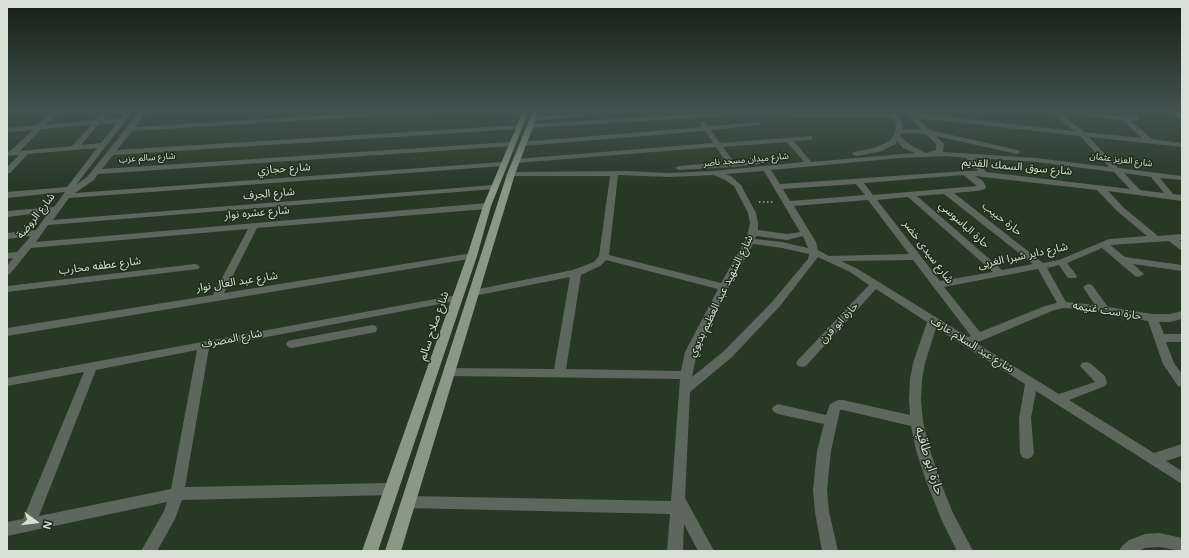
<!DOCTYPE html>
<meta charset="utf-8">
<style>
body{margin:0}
#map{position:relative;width:1189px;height:558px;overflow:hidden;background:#273824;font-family:Arial,sans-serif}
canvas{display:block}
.frame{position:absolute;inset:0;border:8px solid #d6e0d4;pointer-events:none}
.north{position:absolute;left:16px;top:502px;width:40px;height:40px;-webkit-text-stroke:3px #1d2e1a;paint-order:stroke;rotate:105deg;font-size:11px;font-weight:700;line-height:16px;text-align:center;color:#d6e0d4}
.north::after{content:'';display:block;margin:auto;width:14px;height:18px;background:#d6e0d4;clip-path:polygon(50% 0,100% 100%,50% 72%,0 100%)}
</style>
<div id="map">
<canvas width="1189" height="558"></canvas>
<div class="frame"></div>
<div class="north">N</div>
</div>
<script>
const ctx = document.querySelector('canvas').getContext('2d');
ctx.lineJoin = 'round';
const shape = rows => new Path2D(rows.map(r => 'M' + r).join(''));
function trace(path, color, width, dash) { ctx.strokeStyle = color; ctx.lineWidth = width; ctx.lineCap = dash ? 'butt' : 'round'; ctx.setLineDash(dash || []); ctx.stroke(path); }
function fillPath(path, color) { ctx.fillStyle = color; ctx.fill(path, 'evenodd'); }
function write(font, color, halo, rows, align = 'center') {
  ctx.font = font + ' Arial,"Noto Sans Arabic",sans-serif'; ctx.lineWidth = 3; ctx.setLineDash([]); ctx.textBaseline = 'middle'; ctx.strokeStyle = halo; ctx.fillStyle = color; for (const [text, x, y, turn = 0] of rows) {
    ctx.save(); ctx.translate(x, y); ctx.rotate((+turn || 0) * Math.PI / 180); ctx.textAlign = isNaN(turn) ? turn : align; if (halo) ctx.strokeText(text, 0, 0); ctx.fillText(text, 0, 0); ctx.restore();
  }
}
trace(shape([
 [759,202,774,202]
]), '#828f7f', 2, [1.5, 2.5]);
fillPath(shape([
 [52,111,59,111,46,125,95,120,103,111,110,111,103,120,121,118,126,111,133,111,76,185,88,176,140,111,147,111,135,127,392,111,429,111,426,113,132,131,117,150,519,125,522,127,519,129,113,155,102,169,511,142,515,144,511,146,98,174,94,180,75,193,503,162,507,164,503,166,69,198,53,220,494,185,498,187,494,189,48,225,36,242,487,203,491,206,487,209,257,228,224,293,472,253,475,254,477,256,475,258,7,336,7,328,213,295,248,229,31,248,10,274,7,275,7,266,13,258,7,259,7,253,17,252,31,236,7,239,7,233,36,230,49,212,7,217,7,211,54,207,65,192,7,198,7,192,67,187,97,148,28,154,10,173,7,173,7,167,19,155,7,156,7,152,10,151,33,130,7,132,7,128,37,125,52,111],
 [117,123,101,143,81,145,99,124,117,123],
 [91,125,72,146,20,151,41,129,91,125],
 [744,111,890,114,889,111,895,111,899,116,902,123,903,130,921,129,906,114,909,112,1074,131,1053,114,1044,111,1070,111,1133,117,1127,111,1134,111,1140,117,1138,120,1131,121,1152,139,1182,143,1182,147,1089,137,1118,168,1182,176,1182,180,1160,178,1173,194,1182,195,1182,201,1108,191,1123,207,1158,236,1182,234,1182,240,1179,240,1182,242,1182,250,1179,249,1169,241,1110,245,1125,257,1182,265,1182,271,1133,264,1144,274,1139,277,1135,276,1102,248,1067,263,1077,276,1076,278,1068,278,1059,265,1047,268,1066,302,1095,305,1083,287,1088,284,1092,285,1108,307,1152,314,1170,314,1182,311,1182,319,1170,322,1159,322,1164,334,1182,334,1182,342,1166,342,1174,363,1182,374,1182,387,1178,386,1163,364,1148,321,1083,309,1063,308,1052,311,976,343,1059,394,1095,382,1080,366,1082,363,1086,362,1090,363,1105,376,1107,383,1105,386,1069,400,1154,453,1182,444,1182,456,1166,461,1182,471,1182,484,1036,391,1031,418,1034,453,1032,457,1027,459,1022,457,1020,453,1019,418,1025,384,936,328,925,363,922,380,921,400,923,422,930,450,940,481,953,513,973,551,957,551,942,521,926,481,916,450,911,426,843,410,840,410,831,451,827,490,829,512,838,551,822,551,815,512,813,490,817,451,824,424,778,414,774,412,772,409,774,406,778,404,826,415,830,404,838,400,843,400,910,415,909,400,910,380,913,363,927,322,876,289,806,366,802,367,798,366,796,363,798,360,869,285,850,272,818,257,780,306,732,357,690,392,685,498,714,551,698,551,684,524,683,551,667,551,670,514,408,508,403,507,401,502,403,497,408,496,671,501,680,379,449,376,445,375,443,372,445,369,449,368,554,369,570,277,474,296,469,293,474,290,573,270,594,262,599,256,610,176,508,176,508,172,628,171,669,173,713,171,804,162,787,142,723,147,734,162,759,160,763,162,759,164,732,167,679,170,675,168,679,166,726,162,716,147,516,163,512,161,516,159,713,143,705,131,523,146,520,146,520,142,702,127,700,123,703,121,705,122,709,126,758,122,761,124,760,125,711,130,720,143,812,136,812,140,794,141,811,162,915,153,903,148,897,141,896,144,879,152,856,156,852,154,853,152,874,148,890,141,895,132,896,123,892,118,796,117,761,114,530,128,527,126,530,124,744,111],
 [1062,114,1122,120,1142,138,1084,132,1062,114],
 [917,118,1080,136,1109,167,1036,158,943,152,944,144,936,136,1017,154,1021,152,1017,150,930,130,917,118],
 [912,133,926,134,936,144,936,150,926,153,909,144,900,136,901,134,912,133],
 [947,156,966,158,978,171,965,171,780,184,771,170,900,158,947,156],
 [975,158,1036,162,1114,172,1130,189,986,172,975,158],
 [764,171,800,232,787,234,758,230,758,223,756,213,741,185,731,176,725,174,764,171],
 [1124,173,1151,177,1164,193,1140,190,1124,173],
 [618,175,669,177,714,175,725,180,734,186,748,213,750,223,748,232,745,241,721,283,609,255,618,175],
 [963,175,977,186,873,195,864,183,963,175],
 [975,176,1097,190,1117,211,1147,236,1109,239,1059,260,1043,263,954,193,977,191,985,189,986,187,983,181,975,176],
 [856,184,865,195,790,201,783,189,856,184],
 [944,194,1033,264,1002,270,917,196,944,194],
 [908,197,993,272,940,281,877,200,908,197],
 [868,200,909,254,829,256,818,250,816,242,794,206,868,200],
 [756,236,787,240,803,236,808,248,782,242,755,239,756,236],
 [753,244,782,248,809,254,808,259,772,302,724,351,692,377,697,352,729,287,753,244],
 [606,260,718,289,685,352,681,371,566,369,581,275,600,266,606,260],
 [913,260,971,336,968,337,856,268,841,261,913,260],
 [1038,269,1057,303,1045,306,980,332,944,287,1038,269],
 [1169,111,1176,111,1182,115,1182,120,1169,111],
 [578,114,581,116,580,117,533,121,530,119,533,117,578,114],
 [195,264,198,265,200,267,198,269,7,292,7,286,195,264],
 [457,295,461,296,462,298,461,300,209,348,185,487,391,483,396,485,398,489,396,493,391,495,182,500,175,519,157,551,141,551,164,511,167,502,7,536,7,522,23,519,84,372,7,386,7,378,457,295],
 [197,350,171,489,39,516,96,370,197,350],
 [372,325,376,326,377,329,376,332,292,348,288,347,286,344,288,341,292,340,372,325],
 [1159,533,1182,538,1182,551,1159,547,1145,548,1138,551,1119,551,1122,546,1129,540,1145,534,1159,533]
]), '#5e675d');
fillPath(shape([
 [523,111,529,111,491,206,477,256,378,551,362,551,467,256,483,206,523,111],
 [533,111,539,111,515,174,401,551,385,551,507,174,533,111]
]), '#899986');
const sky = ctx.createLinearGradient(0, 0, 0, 189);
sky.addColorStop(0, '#151f14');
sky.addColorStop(0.59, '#415350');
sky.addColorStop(1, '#41535000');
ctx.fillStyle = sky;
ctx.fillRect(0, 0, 1189, 189);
write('9px', '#d6e0d4', '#1d2e1a', [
 ["شارع سالم عزب",147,158,-4],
 ["شارع ميدان مسجد ناصر",746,160,-5],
 ["شارع العزيز عثمان",1121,160,7]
]);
write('11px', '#d6e0d4', '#1d2e1a', [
 ["شارع سوق السمك القديم",1017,167,5],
 ["شارع حجازي",284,169,-4],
 ["شارع الجرف",269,194,-5],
 ["شارع عشره نوار",257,213,-5],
 ["شارع الروضة",36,216,-52],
 ["حارة حبيب",1002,219,38],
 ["حارة الباسوسي",964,225,42],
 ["شارع سيدى خضر",928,252,53],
 ["شارع داير شبرا الغربى",1023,256,-12],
 ["شارع عطفه محارب",100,266,-7],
 ["شارع عبد العال نوار",237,282,-9],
 ["شارع الشهيد عبد العظيم بديوي",721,296,-64],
 ["حارة ست غنيمه",1107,311,9],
 ["حارة ابو قرن",839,323,-47],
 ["شارع صلاح سالم",434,326,-71],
 ["شارع المصرف",232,339,-11],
 ["شارع عبد السلام عارف",972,345,32]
]);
write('13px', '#d6e0d4', '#1d2e1a', [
 ["حارة ابو طاقيه",929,461,73]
]);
</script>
